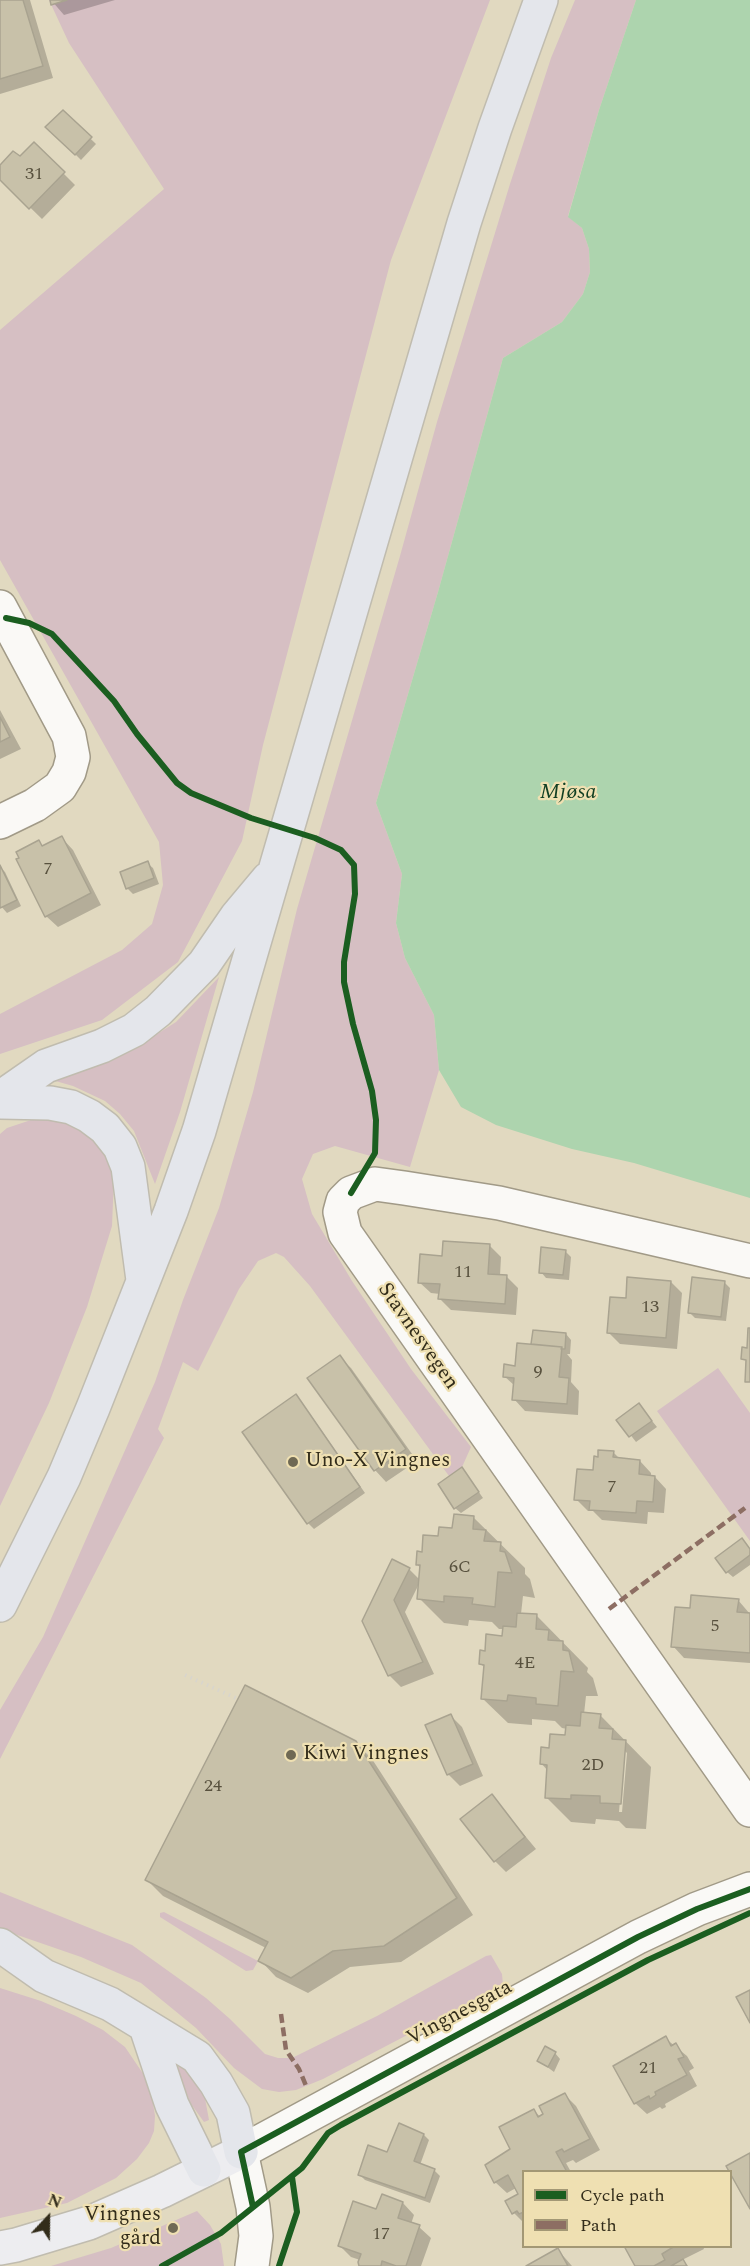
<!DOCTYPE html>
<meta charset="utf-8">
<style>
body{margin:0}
#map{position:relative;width:750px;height:2266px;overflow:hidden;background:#e1d9c0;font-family:Spectral,serif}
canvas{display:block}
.legend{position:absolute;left:522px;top:2170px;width:210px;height:78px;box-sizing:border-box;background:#efe0b2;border:2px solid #a39875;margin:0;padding:8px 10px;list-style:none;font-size:18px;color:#322c1a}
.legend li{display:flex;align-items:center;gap:12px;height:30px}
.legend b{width:30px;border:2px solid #a39875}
.north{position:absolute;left:18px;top:2188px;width:60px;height:60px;-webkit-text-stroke:4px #efe0b2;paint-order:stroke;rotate:22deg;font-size:16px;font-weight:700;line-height:24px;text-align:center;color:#322c1a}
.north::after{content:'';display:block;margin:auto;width:21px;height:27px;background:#322c1a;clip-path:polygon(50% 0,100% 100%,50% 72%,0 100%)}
</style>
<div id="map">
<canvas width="750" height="2266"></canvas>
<ul class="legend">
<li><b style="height:8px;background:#1b5e20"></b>Cycle path</li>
<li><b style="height:8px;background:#8d6e63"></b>Path</li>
</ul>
<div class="north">N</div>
</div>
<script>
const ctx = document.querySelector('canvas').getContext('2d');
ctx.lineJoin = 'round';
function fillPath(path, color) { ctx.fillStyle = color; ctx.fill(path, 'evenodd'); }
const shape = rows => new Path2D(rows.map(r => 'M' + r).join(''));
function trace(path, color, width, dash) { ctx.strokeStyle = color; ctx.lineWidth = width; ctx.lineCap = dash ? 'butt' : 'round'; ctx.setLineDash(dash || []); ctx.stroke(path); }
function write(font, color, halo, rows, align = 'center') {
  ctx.font = font + ' Spectral,serif'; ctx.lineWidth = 4.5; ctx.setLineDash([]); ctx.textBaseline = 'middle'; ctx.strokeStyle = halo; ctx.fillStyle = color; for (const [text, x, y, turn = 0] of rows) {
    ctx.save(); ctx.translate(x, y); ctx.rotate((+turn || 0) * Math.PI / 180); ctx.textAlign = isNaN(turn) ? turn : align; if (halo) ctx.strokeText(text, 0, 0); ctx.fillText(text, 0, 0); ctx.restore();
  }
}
fillPath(shape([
 [49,0,490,0,391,260,263,745,242,841,178,962,102,1020,0,1054,0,1014,122,950,152,924,163,885,159,842,0,560,0,330,164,189,69,43],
 [575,0,636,0,599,110,568,216,582,228,589,249,590,272,583,294,562,322,503,358,438,592,376,803,402,874,396,923,405,958,434,1015,439,1070,410,1167,335,1146,313,1154,302,1179,312,1214,352,1281,411,1369,471,1447,462,1467,449,1476,310,1286,284,1257,276,1253,258,1261,239,1289,198,1371,183,1362,158,1429,164,1438,0,1759,0,1710,43,1637,155,1382,183,1300,219,1208,253,1092,297,909,400,556,437,422,510,184,551,58],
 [219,977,180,1112,155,1184,134,1131,120,1114,105,1101,73,1086,52,1080,143,1043,176,1022],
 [53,1116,76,1122,105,1151,114,1177,112,1226,87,1307,49,1403,0,1506,0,1134,7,1128,31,1120],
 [718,1368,750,1413,750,1541,657,1411],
 [0,1892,132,1945,206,1998,230,2019,265,2054,278,2058,292,2058,377,2016,486,1956,491,1955,502,1974,503,1985,323,2079,296,2090,279,2092,262,2089,234,2068,196,2028,141,1983,81,1957,0,1929],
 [164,1912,258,1961,253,1970,246,1971,160,1917,160,1913],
 [0,1988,41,2001,76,2016,103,2030,125,2047,150,2084,155,2116,154,2131,149,2143,137,2159,116,2178,67,2203,0,2218],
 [183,2061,204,2093,209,2120,204,2122,191,2104,182,2082,178,2068,180,2063],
 [197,2211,210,2225,221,2244,224,2266,51,2266,111,2248]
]), '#d6bfc3');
fillPath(shape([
 [636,0,750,0,750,1198,634,1163,572,1149,496,1125,461,1107,439,1070,434,1015,405,958,396,923,402,874,376,803,438,592,503,358,562,322,583,294,590,272,589,249,582,228,568,217,599,110]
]), '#add4ae');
fillPath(shape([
 [0,0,30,0,53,78,0,94],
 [51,0,115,0,64,15],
 [63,112,96,144,81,160,48,127],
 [34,144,75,185,42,219,0,178,0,167,20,159],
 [0,710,21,749,0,759],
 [62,838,73,850,101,905,58,927,46,916,38,842,44,847],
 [147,863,153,868,159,884,133,894,127,888],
 [0,867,5,872,21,906,7,913,0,905],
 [490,1246,501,1257,500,1276,507,1277,518,1288,516,1315,451,1310,440,1299,440,1294,431,1293,419,1282],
 [565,1251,571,1257,569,1280,546,1278,541,1272],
 [671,1282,682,1293,677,1349,620,1344,609,1333,627,1300],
 [724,1282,730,1288,726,1321,695,1318,689,1312],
 [534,1331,566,1334,571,1340,570,1354,567,1354,572,1360,571,1382,579,1391,578,1415,525,1411,514,1399,515,1386,504,1376,516,1367,533,1346],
 [339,1357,351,1368,417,1461,386,1482,375,1470,309,1378],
 [301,1401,365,1493,314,1529,308,1523],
 [639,1405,657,1427,636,1442,619,1420],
 [613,1452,620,1459,640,1461,651,1473,651,1477,655,1477,666,1489,664,1513,648,1512,647,1524,602,1520,593,1511,588,1511,576,1499,594,1472,599,1458],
 [467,1475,483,1498,461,1513,455,1508],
 [473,1517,525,1568,525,1574,530,1579,535,1598,523,1596,521,1614,537,1616,588,1668,587,1672,593,1678,598,1696,586,1696,584,1714,600,1715,651,1767,646,1829,626,1828,619,1821,596,1819,595,1824,571,1822,546,1797,548,1771,541,1763,550,1750,567,1736,567,1729,562,1728,555,1721,532,1719,532,1725,508,1723,482,1698,485,1668,481,1664,486,1653,503,1637,504,1629,499,1629,492,1622,469,1620,468,1626,444,1623,419,1598,420,1582,405,1612,434,1674,401,1687,389,1675,364,1621,409,1569,420,1580,421,1569,417,1564,423,1554,440,1538],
 [624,1750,627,1753,622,1812,619,1812],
 [750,1549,750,1565,733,1577,727,1572],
 [738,1600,750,1614,750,1663,684,1658,673,1646,691,1610],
 [451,1716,462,1727,483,1776,460,1786,448,1774],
 [355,1742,372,1759,473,1915,401,1962,350,1967,308,1993,276,1977,260,1960,266,1948,163,1896,147,1880],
 [492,1796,536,1849,506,1872,495,1861],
 [665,2038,687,2056,694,2068,689,2071,697,2086,665,2104,666,2107,662,2109,660,2107,647,2114,635,2103],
 [555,2053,560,2059,554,2072,539,2061],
 [565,2095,576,2106,600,2150,576,2163,573,2160,566,2163,571,2172,524,2172,524,2223,514,2213,520,2195,516,2188,507,2193,495,2182,534,2110,541,2118],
 [424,2135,429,2140,420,2165,434,2170,440,2176,430,2203,365,2180,359,2174,388,2154],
 [403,2203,414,2215,411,2224,419,2227,431,2238,421,2266,361,2266,360,2260,351,2257,339,2245,377,2211],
 [626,2246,703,2246,704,2249,682,2260,688,2266,637,2266],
 [558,2250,572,2266,529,2266]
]), '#0003');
const building = shape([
 [0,0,23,0,43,66,0,79,0,0],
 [50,0,67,0,51,5,50,0],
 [63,110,92,137,75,155,45,127,63,110],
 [34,142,65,172,29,209,0,180,0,165,13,151,20,156,34,142],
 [0,717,10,737,0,742,0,717],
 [62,836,91,893,45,917,16,859,19,858,16,852,39,840,42,846,62,836],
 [148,861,154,878,126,889,120,872,148,861],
 [0,865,17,900,0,908,0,865],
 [443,1241,490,1244,488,1274,507,1275,505,1304,438,1299,440,1284,418,1283,420,1254,442,1256,443,1241],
 [541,1247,566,1250,563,1275,539,1273,541,1247],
 [627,1277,671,1281,666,1338,607,1333,610,1297,626,1298,627,1277],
 [692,1277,725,1281,721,1317,688,1313,692,1277],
 [748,1328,750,1328,750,1382,745,1382,746,1360,741,1359,742,1347,747,1348,748,1328],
 [533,1330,566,1333,565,1349,561,1349,562,1347,531,1344,533,1330],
 [517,1343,562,1347,559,1377,569,1378,567,1404,512,1400,514,1378,503,1377,504,1364,515,1366,517,1343],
 [340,1355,406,1449,374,1471,307,1378,340,1355],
 [296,1394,360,1487,307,1524,242,1432,296,1394],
 [639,1403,652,1421,629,1437,616,1420,639,1403],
 [598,1450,614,1451,613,1457,640,1460,639,1474,655,1476,653,1502,637,1501,636,1513,589,1510,590,1501,574,1500,577,1469,593,1470,594,1456,598,1457,598,1450],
 [462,1467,479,1492,454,1509,438,1484,462,1467],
 [454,1514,474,1516,473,1529,486,1530,484,1541,501,1542,500,1551,505,1552,512,1573,498,1572,495,1607,472,1604,473,1598,444,1596,444,1602,417,1599,420,1565,416,1565,417,1551,422,1552,423,1535,438,1536,439,1527,452,1528,454,1514],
 [742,1538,750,1549,750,1555,726,1573,715,1558,742,1538],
 [392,1559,410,1568,394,1600,423,1662,388,1676,362,1621,392,1559],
 [691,1595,739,1599,737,1612,750,1613,750,1653,671,1647,675,1607,690,1608,691,1595],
 [517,1613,537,1614,536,1629,549,1630,548,1640,563,1641,563,1650,569,1651,574,1672,561,1671,558,1706,536,1704,536,1698,508,1695,507,1701,481,1699,484,1665,479,1664,480,1650,485,1651,486,1634,502,1636,503,1626,516,1627,517,1613],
 [245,1685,356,1741,457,1898,384,1946,333,1951,291,1978,258,1961,268,1942,145,1880,245,1685],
 [581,1712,601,1714,599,1728,613,1729,612,1739,626,1740,621,1804,600,1803,600,1796,571,1795,571,1799,545,1798,547,1765,540,1764,541,1747,549,1748,550,1734,565,1735,566,1725,580,1726,581,1712],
 [451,1714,473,1764,447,1775,425,1725,451,1714],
 [492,1794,525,1837,494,1862,460,1819,492,1794],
 [750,1990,750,2023,736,1997,750,1990],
 [666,2036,671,2046,676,2043,684,2057,678,2059,687,2075,655,2092,656,2095,650,2099,649,2096,634,2104,613,2066,666,2036],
 [545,2046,556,2052,548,2067,537,2061,545,2046],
 [565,2093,590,2139,564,2152,562,2149,556,2152,567,2172,524,2172,524,2212,519,2214,517,2211,512,2214,505,2201,518,2194,508,2175,494,2183,485,2165,510,2149,499,2127,534,2109,538,2117,543,2114,539,2106,565,2093],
 [399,2123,424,2134,414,2161,435,2169,425,2198,358,2175,368,2145,387,2152,399,2123],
 [750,2153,750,2209,726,2166,750,2153],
 [382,2194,403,2202,398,2218,420,2225,406,2266,396,2266,382,2261,381,2266,359,2266,358,2262,361,2254,338,2246,353,2201,376,2209,382,2194],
 [624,2246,675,2246,662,2254,665,2260,654,2266,635,2266,624,2246],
 [558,2248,568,2266,526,2266,558,2248],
 [683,2259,687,2266,671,2266,683,2259]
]);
fillPath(building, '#c8c1a9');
trace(building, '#a9a390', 1.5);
const street = shape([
 [0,607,69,736,73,757,69,772,60,787,35,805,0,822],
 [750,1261,499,1203,404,1188,375,1184,351,1193,343,1201,340,1212,345,1233,750,1810],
 [241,2152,253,2207,256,2236,252,2266]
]);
const secondary = shape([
 [241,2152,638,1937,697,1909,750,1889]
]);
const primary = shape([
 [0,2248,16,2245,89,2223,162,2191,241,2152]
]);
const highway = shape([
 [0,1098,46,1066,102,1046,134,1030,158,1011,204,964,237,916,268,879],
 [0,1102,50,1103,71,1107,89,1116,105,1128,120,1147,128,1167,143,1280],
 [0,1605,64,1477,93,1408,171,1211,199,1131,464,223,495,128,541,0],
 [0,1945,44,1976,110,2004,197,2057,216,2083,233,2113,241,2152],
 [146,2027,172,2105,204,2170]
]);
trace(street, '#a19a87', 36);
trace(secondary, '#a19a87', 36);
trace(primary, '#c0bcaf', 36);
trace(highway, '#c0bcaf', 36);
trace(shape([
 [185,1675,238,1699],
 [292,2177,314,2153]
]), '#d8d5cd', 4, [1.5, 4.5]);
trace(street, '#faf9f6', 33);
trace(secondary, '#faf9f6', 33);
trace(primary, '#ededf0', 33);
trace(highway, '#e4e6eb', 33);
trace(shape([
 [609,1609,745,1508],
 [281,2014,286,2050,299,2069,307,2088]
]), '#8d6e63', 4.5, [9, 4.5]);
trace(shape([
 [6,618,29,623,52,634,114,701,137,734,177,783,191,793,251,818,315,838,341,850,354,865,355,894,344,962,344,982,353,1024,372,1091,376,1120,375,1153,351,1193],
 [253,2207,241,2152,638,1937,697,1909,750,1889],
 [162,2266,221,2233,302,2168,328,2133,341,2125,648,1960,750,1913],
 [279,2266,297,2212,292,2177]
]), '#1b5e20', 6);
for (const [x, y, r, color] of [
 [293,1462,6,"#6f6954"],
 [291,1755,6,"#6f6954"],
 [173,2228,6,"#6f6954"]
]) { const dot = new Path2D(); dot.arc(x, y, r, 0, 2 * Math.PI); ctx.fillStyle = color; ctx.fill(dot); trace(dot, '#efe0b2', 2); }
write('18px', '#58513e', null, [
 ["31",34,175],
 ["7",48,870],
 ["11",463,1273],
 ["13",650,1308],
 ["9",538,1373],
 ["7",612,1488],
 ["6C",460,1568],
 ["5",715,1627],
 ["4E",525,1664],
 ["2D",593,1766],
 ["24",213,1787],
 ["21",648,2069],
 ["17",381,2235]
]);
write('21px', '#322c1a', '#efe0b2', [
 ["Stavnesvegen",417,1337,55],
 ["Vingnesgata",460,2014,-28]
]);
write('21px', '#322c1a', '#efe0b2', [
 ["Uno-X Vingnes",305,1462],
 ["Kiwi Vingnes",303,1755],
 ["Vingnes",161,2216,"right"],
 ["gård",161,2240,"right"]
], 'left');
write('italic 22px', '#123f23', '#efe0b2', [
 ["Mjøsa",568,794]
]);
</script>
